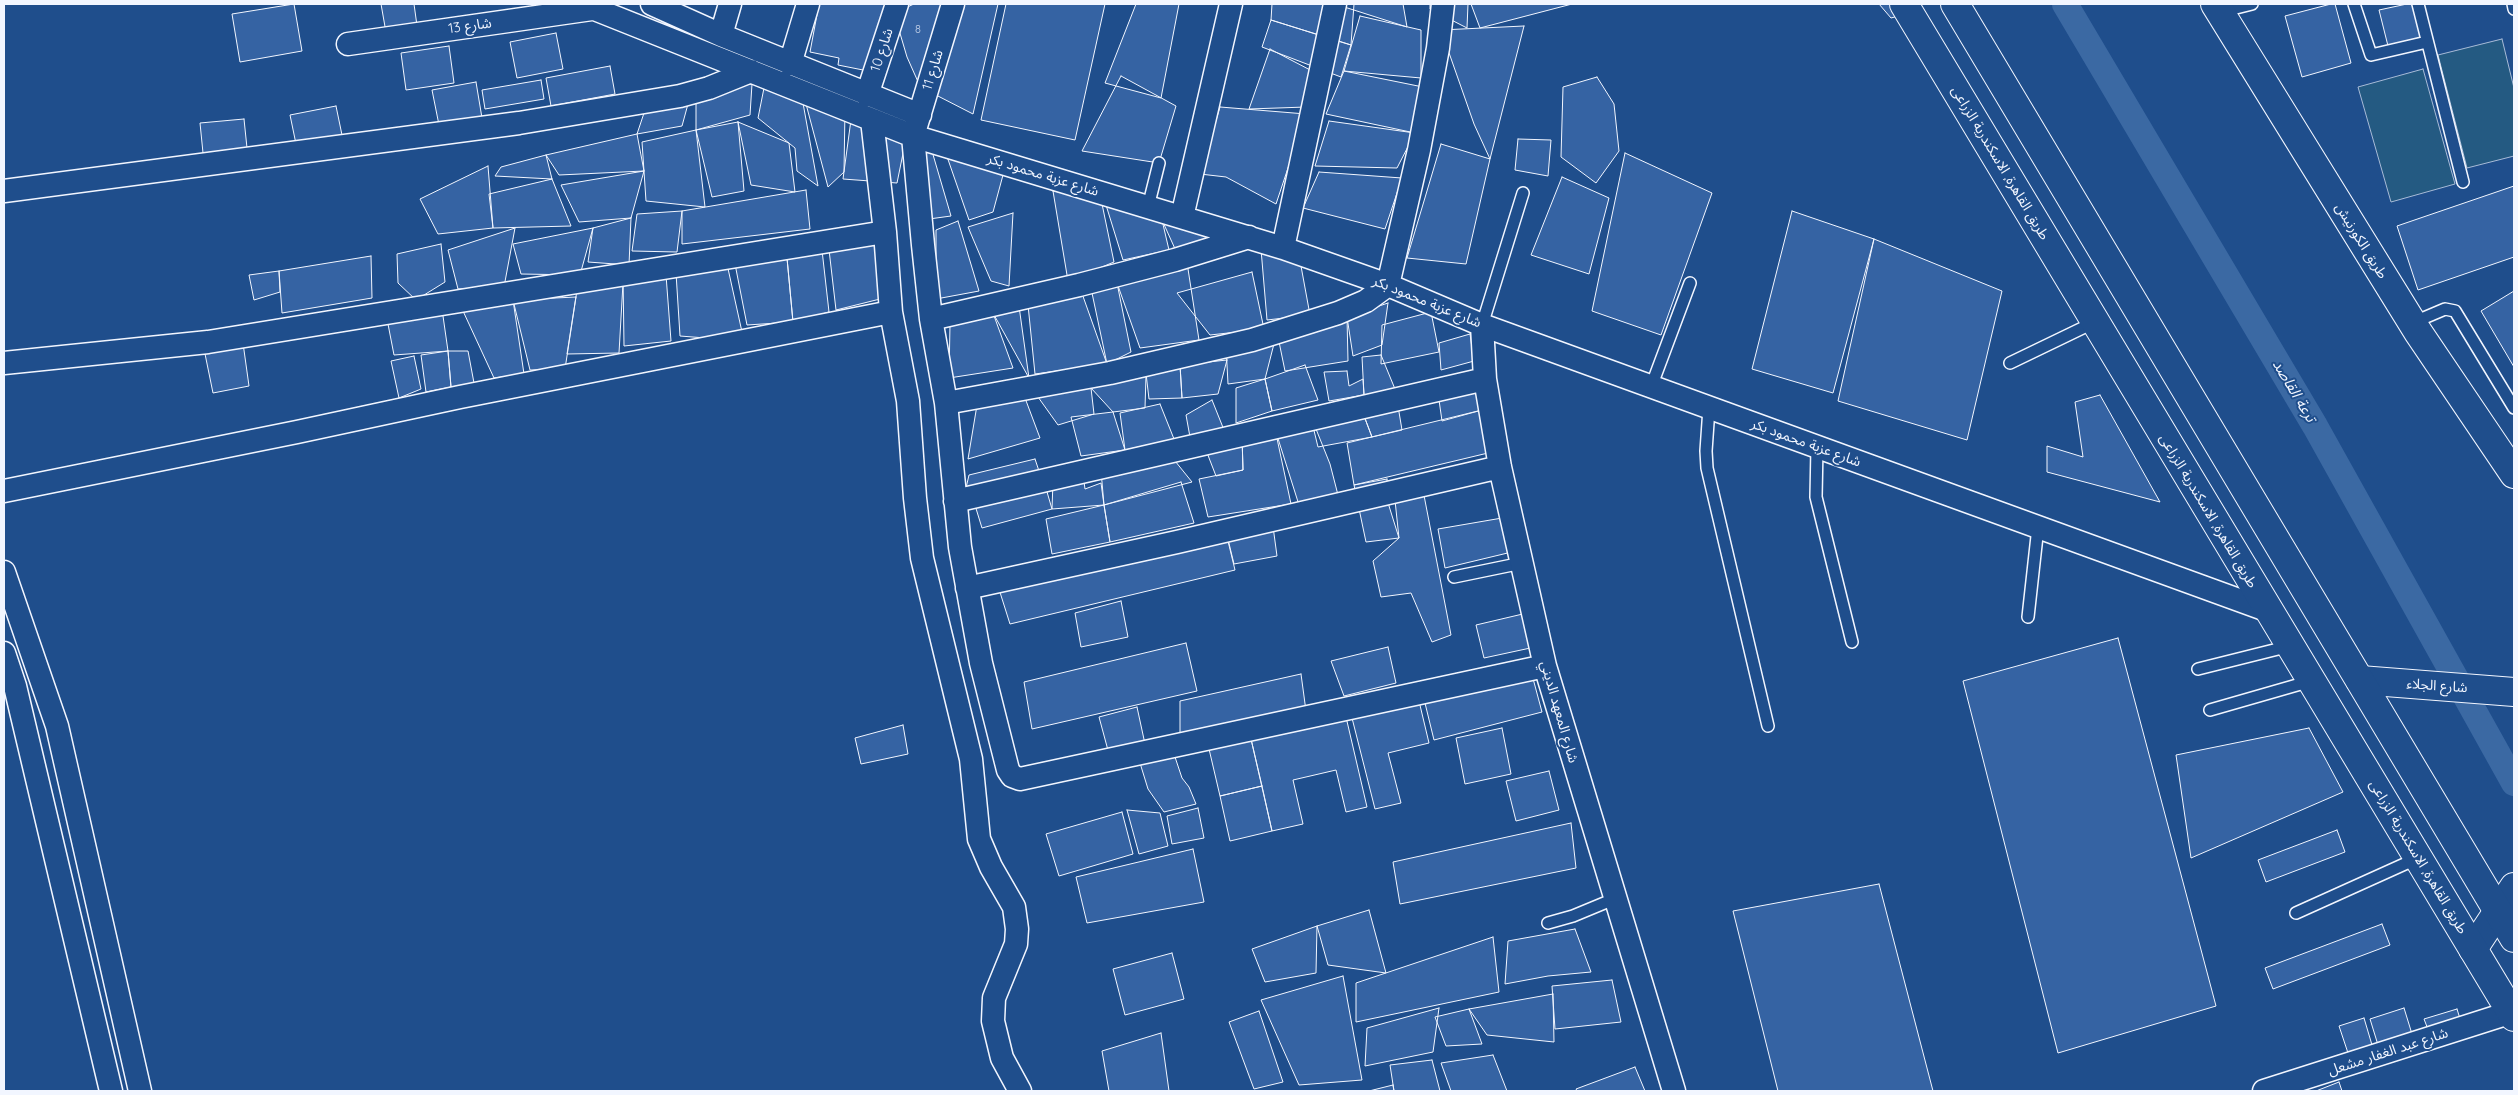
<!DOCTYPE html>
<meta charset="utf-8">
<style>
body{margin:0}
#map{position:relative;width:2518px;height:1095px;overflow:hidden;background:#1f4e8c;font-family:Quicksand,sans-serif}
canvas{display:block}
.frame{position:absolute;inset:0;border:5px solid #f2f6ff;pointer-events:none}
</style>
<div id="map">
<canvas width="2518" height="1095"></canvas>
<div class="frame"></div>
</div>
<script>
const ctx = document.querySelector('canvas').getContext('2d');
ctx.lineJoin = 'round';
function fillPath(path, color) { ctx.fillStyle = color; ctx.fill(path, 'evenodd'); }
const shape = rows => new Path2D(rows.map(r => 'M' + r).join(''));
function trace(path, color, width, dash) { ctx.strokeStyle = color; ctx.lineWidth = width; ctx.lineCap = dash ? 'butt' : 'round'; ctx.setLineDash(dash || []); ctx.stroke(path); }
function write(font, color, halo, rows, align = 'center') {
  ctx.font = font + ' Quicksand,"Noto Sans Arabic",sans-serif'; ctx.lineWidth = 4; ctx.setLineDash([]); ctx.textBaseline = 'middle'; ctx.strokeStyle = halo; ctx.fillStyle = color; for (const [text, x, y, turn = 0] of rows) {
    ctx.save(); ctx.translate(x, y); ctx.rotate((+turn || 0) * Math.PI / 180); ctx.textAlign = isNaN(turn) ? turn : align; if (halo) ctx.strokeText(text, 0, 0); ctx.fillText(text, 0, 0); ctx.restore();
  }
}
const green = shape([
 [2502,39,2514,88,2514,156,2467,168,2438,55,2502,39],
 [2423,69,2455,184,2391,202,2358,87,2423,69]
]);
fillPath(green, '#245a82');
trace(green, '#a8bbd7', 1);
trace(shape([
 [2065,4,2315,426,2514,783]
]), '#3b69a3', 26);
const building = shape([
 [294,4,302,51,240,62,232,14,294,4],
 [381,4,414,4,418,33,387,38,381,4],
 [819,4,887,4,873,72,838,65,839,58,810,52,819,4],
 [914,4,943,4,919,84,907,57,894,13,914,4],
 [964,4,998,4,973,114,934,94,964,4],
 [1006,4,1105,4,1075,140,981,120,1006,4],
 [1136,4,1179,4,1161,98,1105,83,1136,4],
 [1272,4,1354,4,1351,45,1271,20,1272,4],
 [1335,4,1403,4,1407,27,1335,4],
 [1430,4,1468,4,1467,28,1430,9,1430,4],
 [1471,4,1572,4,1480,28,1471,4],
 [1879,4,1897,4,1902,15,1891,18,1879,4],
 [2331,4,2335,4,2351,63,2302,77,2285,16,2331,4],
 [2407,4,2414,4,2422,37,2388,46,2379,10,2407,4],
 [1360,16,1421,30,1421,78,1344,71,1360,16],
 [1271,20,1351,45,1341,77,1262,47,1271,20],
 [1524,26,1490,159,1474,124,1441,30,1524,26],
 [556,33,563,69,517,78,510,42,556,33],
 [449,46,454,83,406,90,401,53,449,46],
 [1270,49,1314,72,1306,107,1249,109,1270,49],
 [610,66,615,94,551,106,546,78,610,66],
 [1344,71,1423,87,1415,133,1326,114,1344,71],
 [1121,76,1176,106,1159,163,1082,151,1121,76],
 [1597,77,1614,104,1619,151,1596,183,1561,157,1563,87,1597,77],
 [766,78,801,92,818,186,797,171,795,148,758,118,766,78],
 [541,80,544,99,485,109,482,90,541,80],
 [476,82,482,118,439,125,432,90,476,82],
 [752,84,750,115,696,130,696,92,752,84],
 [855,90,909,124,897,183,843,179,855,90],
 [688,104,682,126,637,134,645,110,688,104],
 [806,104,845,109,844,172,828,187,806,104],
 [336,106,342,135,296,144,290,115,336,106],
 [1220,107,1306,114,1276,204,1226,177,1200,174,1220,107],
 [244,119,247,148,203,153,200,123,244,119],
 [1329,121,1415,133,1397,168,1315,166,1329,121],
 [738,122,789,143,795,192,751,185,738,122],
 [738,122,744,191,712,197,696,130,738,122],
 [696,130,705,207,646,201,642,142,696,130],
 [637,134,644,171,559,175,546,155,637,134],
 [913,136,929,141,951,216,929,219,913,136],
 [1518,139,1551,140,1548,176,1515,170,1518,139],
 [1441,144,1490,159,1466,264,1407,258,1441,144],
 [943,145,1003,175,993,212,969,220,943,145],
 [1625,153,1712,193,1661,335,1592,311,1625,153],
 [546,155,552,179,495,176,501,167,546,155],
 [488,166,493,228,438,234,420,199,488,166],
 [644,171,631,218,579,222,561,185,644,171],
 [1319,172,1402,178,1385,229,1303,208,1319,172],
 [1562,177,1609,198,1589,274,1531,255,1562,177],
 [552,179,571,226,493,228,489,194,552,179],
 [2514,186,2514,257,2418,290,2397,226,2514,186],
 [806,190,810,229,682,244,682,211,806,190],
 [1053,191,1101,199,1114,262,1068,281,1053,191],
 [1106,205,1162,220,1169,250,1123,260,1106,205],
 [682,211,677,252,632,251,637,214,682,211],
 [1792,211,1874,239,1833,393,1752,369,1792,211],
 [1013,213,1009,286,991,281,968,227,1013,213],
 [631,218,629,265,588,262,593,228,631,218],
 [1162,220,1223,239,1176,251,1162,220],
 [958,221,979,291,936,299,936,230,958,221],
 [515,228,504,287,458,289,448,250,515,228],
 [593,228,580,275,521,274,513,244,593,228],
 [1874,239,2002,291,1967,440,1838,401,1874,239],
 [828,241,877,243,880,299,836,310,828,241],
 [441,244,445,282,416,300,398,283,397,254,441,244],
 [1261,249,1301,266,1310,315,1267,320,1261,249],
 [822,250,829,312,793,322,787,258,822,250],
 [371,256,372,298,282,313,279,271,371,256],
 [1186,256,1199,340,1140,348,1117,283,1186,256],
 [787,258,793,322,747,325,735,264,787,258],
 [727,264,744,341,680,336,676,273,727,264],
 [279,271,280,292,254,300,249,275,279,271],
 [1252,272,1264,329,1210,335,1177,293,1252,272],
 [623,274,666,275,671,341,624,346,623,274],
 [623,283,619,353,567,354,577,290,623,283],
 [1117,283,1131,352,1107,364,1092,293,1117,283],
 [1079,285,1107,364,1035,374,1028,305,1079,285],
 [2514,291,2514,367,2481,311,2514,291],
 [576,297,565,369,530,370,513,300,576,297],
 [1018,299,1029,378,993,313,1018,299],
 [513,300,524,374,494,378,463,311,513,300],
 [1388,303,1382,345,1353,356,1347,317,1388,303],
 [442,309,448,351,394,355,387,319,442,309],
 [1431,312,1439,352,1381,364,1382,325,1431,312],
 [993,313,1013,368,949,378,950,324,993,313],
 [1347,317,1348,361,1285,371,1277,332,1347,317],
 [1277,332,1265,379,1228,384,1226,346,1277,332],
 [1470,334,1474,361,1441,370,1439,343,1470,334],
 [243,343,249,386,213,393,204,349,243,343],
 [448,351,468,351,474,383,451,387,448,351],
 [448,351,451,387,426,392,421,355,448,351],
 [1381,355,1395,389,1364,395,1362,357,1381,355],
 [414,356,421,389,399,398,391,361,414,356],
 [1227,360,1218,394,1182,398,1180,365,1227,360],
 [1145,365,1180,365,1182,398,1149,399,1145,365],
 [1305,365,1318,400,1272,411,1265,379,1305,365],
 [1347,371,1349,386,1363,379,1364,395,1329,401,1324,372,1347,371],
 [1146,376,1145,408,1113,412,1091,388,1146,376],
 [1265,379,1272,411,1236,423,1236,388,1265,379],
 [1091,388,1094,414,1058,425,1038,397,1091,388],
 [1477,389,1482,410,1442,421,1439,400,1477,389],
 [2100,395,2160,502,2047,472,2047,446,2083,457,2075,402,2100,395],
 [1025,398,1040,438,968,459,977,405,1025,398],
 [1212,400,1224,430,1190,437,1186,415,1212,400],
 [1397,400,1402,430,1372,437,1361,408,1397,400],
 [1160,404,1174,439,1125,450,1120,413,1160,404],
 [1361,408,1372,437,1318,447,1310,414,1361,408],
 [1482,410,1488,453,1354,485,1347,443,1482,410],
 [1113,412,1125,450,1081,456,1071,417,1113,412],
 [1310,414,1330,464,1338,495,1299,505,1275,429,1310,414],
 [1275,429,1291,504,1208,517,1199,479,1243,470,1242,436,1275,429],
 [1242,436,1243,470,1216,476,1204,445,1242,436],
 [1171,456,1192,482,1104,505,1101,471,1171,456],
 [1035,459,1041,477,966,488,969,475,1035,459],
 [1083,474,1085,489,1101,483,1104,505,1052,509,1053,481,1083,474],
 [1387,479,1389,506,1399,538,1366,542,1354,485,1387,479],
 [1181,482,1194,523,1110,542,1104,505,1181,482],
 [1045,485,1052,509,982,528,974,502,1045,485],
 [1422,485,1451,635,1432,642,1411,593,1381,597,1373,561,1399,538,1394,491,1422,485],
 [1104,505,1110,542,1052,554,1046,519,1104,505],
 [1508,517,1516,551,1445,568,1438,529,1508,517],
 [1272,519,1277,556,1234,564,1226,531,1272,519],
 [1227,537,1235,570,1010,624,998,586,1227,537],
 [1121,601,1128,637,1081,647,1075,613,1121,601],
 [1527,613,1535,647,1484,658,1476,625,1527,613],
 [2118,638,2216,1006,2058,1053,1963,681,2118,638],
 [1186,643,1197,691,1032,729,1024,682,1186,643],
 [1388,647,1396,683,1344,696,1331,661,1388,647],
 [1531,671,1542,712,1434,740,1424,699,1531,671],
 [1301,674,1306,711,1180,744,1180,701,1301,674],
 [1419,701,1429,743,1388,753,1401,803,1375,809,1352,718,1419,701],
 [1137,707,1145,744,1109,754,1099,717,1137,707],
 [1346,717,1367,807,1346,812,1336,770,1293,780,1303,824,1272,831,1251,739,1346,717],
 [903,725,908,754,861,764,855,738,903,725],
 [1502,728,1511,774,1465,784,1456,738,1502,728],
 [2309,728,2343,792,2191,858,2176,755,2309,728],
 [1251,739,1262,786,1220,796,1209,749,1251,739],
 [1174,754,1182,778,1189,787,1196,804,1164,812,1148,789,1140,763,1174,754],
 [1549,771,1559,810,1516,821,1506,781,1549,771],
 [1262,786,1272,831,1230,841,1220,796,1262,786],
 [1198,808,1204,838,1172,844,1167,816,1198,808],
 [1127,810,1160,813,1168,846,1139,854,1127,810],
 [1122,812,1133,854,1059,876,1046,834,1122,812],
 [1571,823,1576,868,1400,904,1393,862,1571,823],
 [2337,830,2345,852,2266,882,2258,860,2337,830],
 [1193,849,1204,902,1087,923,1076,877,1193,849],
 [1879,884,1933,1091,1778,1091,1733,911,1879,884],
 [1369,910,1386,973,1328,965,1317,926,1369,910],
 [2382,924,2390,945,2273,989,2265,968,2382,924],
 [1317,926,1316,973,1265,982,1252,949,1317,926],
 [1575,929,1591,972,1548,976,1505,984,1508,941,1575,929],
 [1493,937,1499,992,1356,1022,1356,983,1493,937],
 [1172,953,1184,999,1125,1015,1113,969,1172,953],
 [1343,976,1362,1080,1299,1085,1261,1000,1343,976],
 [1612,980,1621,1022,1555,1029,1552,986,1612,980],
 [1553,994,1554,1042,1487,1035,1469,1009,1553,994],
 [1439,1008,1433,1052,1365,1066,1367,1028,1439,1008],
 [2404,1008,2412,1034,2378,1045,2370,1019,2404,1008],
 [1469,1009,1482,1044,1446,1046,1435,1017,1469,1009],
 [2457,1009,2461,1022,2429,1032,2424,1019,2457,1009],
 [1259,1011,1283,1082,1254,1089,1229,1022,1259,1011],
 [2364,1018,2372,1045,2348,1053,2339,1026,2364,1018],
 [1161,1033,1169,1091,1109,1091,1102,1051,1161,1033],
 [1493,1055,1507,1091,1451,1091,1441,1063,1493,1055],
 [1432,1060,1440,1091,1394,1091,1390,1065,1432,1060],
 [1635,1067,1645,1091,1577,1091,1576,1089,1635,1067],
 [2339,1082,2342,1091,2316,1091,2339,1082],
 [1393,1085,1394,1091,1369,1091,1393,1085]
]);
fillPath(building, '#3563a3');
trace(building, '#f2f6ff', 1);
const service = shape([
 [2354,4,2371,55,2427,42],
 [2418,4,2463,182],
 [2513,4,2514,9],
 [2220,12,2252,4],
 [1148,207,1159,163],
 [2412,323,2445,309,2455,311,2514,408],
 [1482,325,1523,193],
 [2010,363,2095,322],
 [1651,387,1690,283],
 [1709,408,1706,451,1707,468,1768,726],
 [1817,447,1816,497,1852,642],
 [1454,577,1522,563],
 [2028,617,2038,527],
 [2198,669,2290,646],
 [2210,710,2311,681],
 [2296,913,2418,858],
 [1548,923,1573,916,1614,899]
]);
const minor = shape([
 [582,4,913,136,1283,248,1388,285,1482,325,2269,611],
 [652,4,721,35,920,115],
 [953,4,913,136,923,245,931,319,946,403,960,547,981,663,1008,770,1012,776,1020,779,1545,666],
 [721,35,730,4],
 [348,44,592,9],
 [790,64,808,4],
 [867,95,897,4],
 [872,120,885,232,891,312,908,401,915,498,922,558,971,759,979,839,991,867,1014,907,1017,929,1016,944,994,998,993,1021,1002,1058,1020,1091],
 [4,191,519,123,680,96,709,88,751,71],
 [1182,217,1231,4],
 [1283,248,1335,4],
 [931,319,1079,285,1175,260,1249,237],
 [1482,325,1485,379,1500,467,1545,666,1674,1091],
 [4,363,208,342,885,232],
 [946,403,1110,373,1252,340,1338,313,1366,301,1388,285,1419,150,1438,48,1443,4],
 [4,491,297,432,460,397,891,312],
 [955,501,1485,379],
 [4,572,57,726,140,1091],
 [967,588,1177,542,1500,467],
 [4,653,15,686,111,1091],
 [2264,1091,2512,1012]
]);
const tertiary = shape([
 [2215,4,2418,332,2514,474]
]);
const secondary = shape([
 [2360,680,2514,692],
 [2473,949,2514,887]
]);
const trunk = shape([
 [1904,4,2514,1017],
 [1955,4,2514,938]
]);
trace(service, '#f2f6ff', 14);
trace(minor, '#f2f6ff', 25);
trace(tertiary, '#f2f6ff', 30);
trace(secondary, '#f2f6ff', 30);
trace(trunk, '#f2f6ff', 30);
trace(service, '#1f4e8c', 11);
trace(minor, '#1f4e8c', 22);
trace(tertiary, '#1f4e8c', 28);
trace(secondary, '#1f4e8c', 28);
trace(trunk, '#1f4e8c', 28);
write('11px', '#c3d1e8', null, [
 ["8",918,30]
]);
write('14px', '#f2f6ff', '#1f4e8c', [
 ["شارع 13",470,26,-8],
 ["شارع 10",882,50,-72],
 ["شارع 11",933,70,-73],
 ["طريق القاهرة, الاسكندرية الزراعى",2000,163,59],
 ["شارع عزبة محمود بكر",1043,175,17],
 ["طريق الكورنيش",2361,241,58],
 ["شارع عزبة محمود بكر",1427,302,22],
 ["شارع عزبة محمود بكر",1806,443,20],
 ["طريق القاهرة, الاسكندرية الزراعى",2208,511,59],
 ["شارع الجلاء",2437,686,4],
 ["شارع المعهد الديني",1559,712,74],
 ["طريق القاهرة, الاسكندرية الزراعى",2418,857,59],
 ["شارع عبد الغفار مشعل",2388,1052,-18]
]);
write('italic 15px', '#f2f6ff', '#1f4e8c', [
 ["ترعة القاصد",2294,391,59]
]);
</script>
